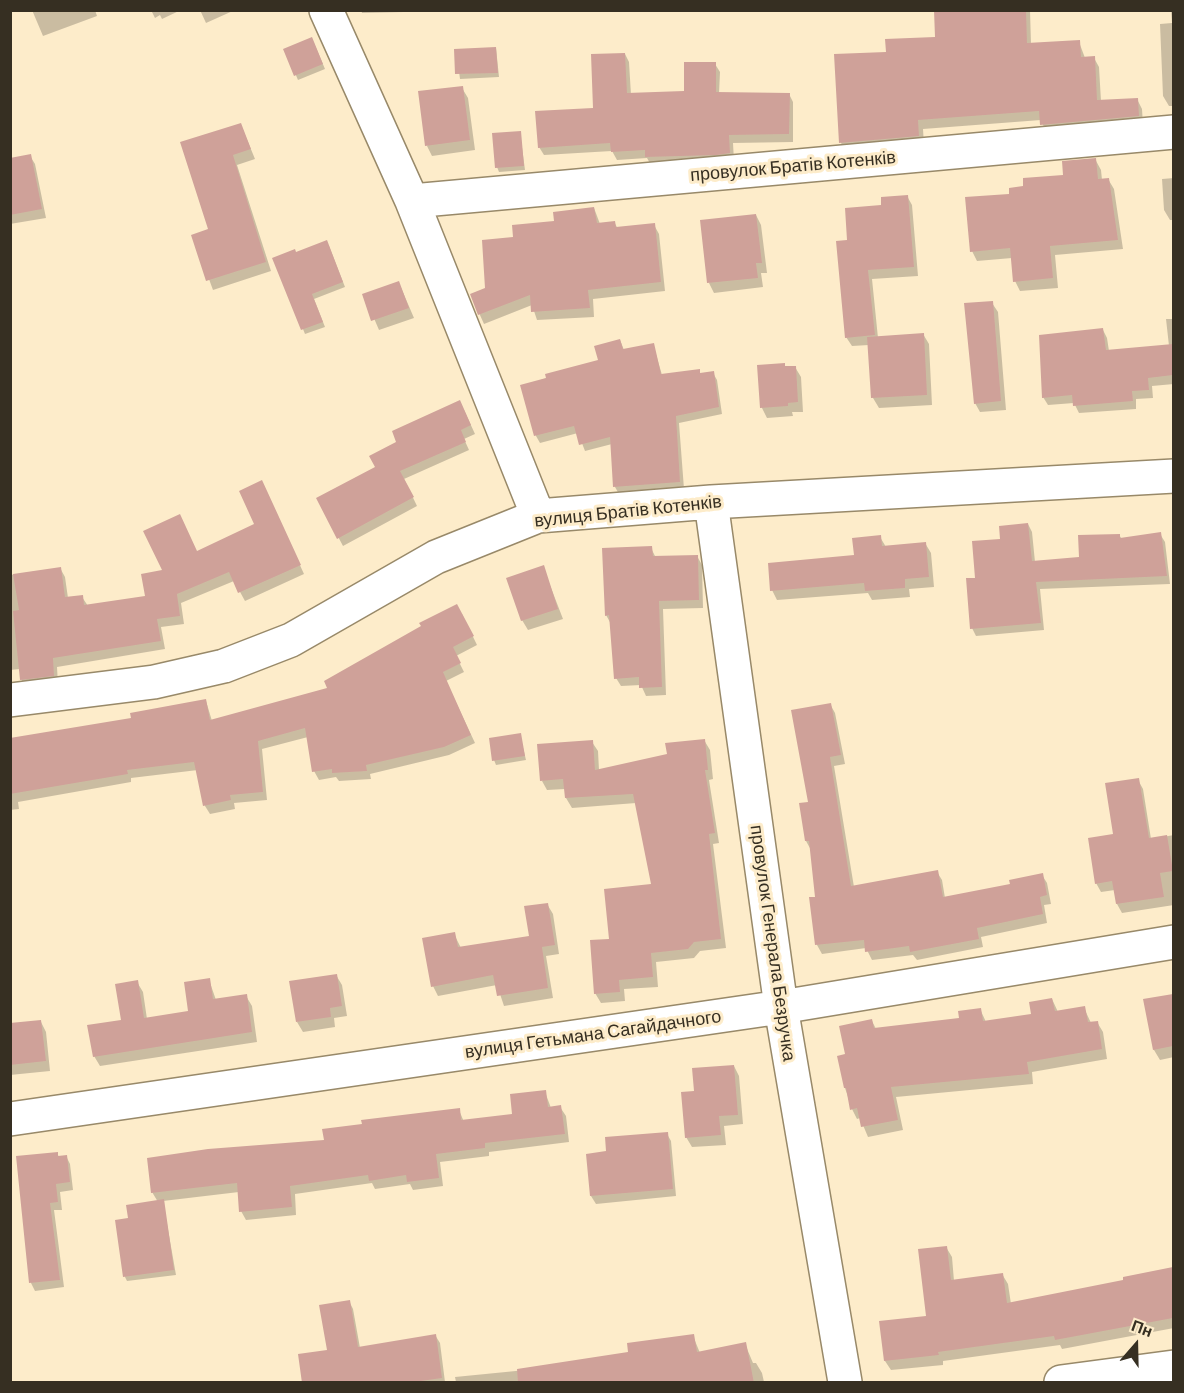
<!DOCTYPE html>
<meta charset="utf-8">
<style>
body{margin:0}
#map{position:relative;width:1184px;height:1393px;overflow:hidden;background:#fdecca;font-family:Barlow,sans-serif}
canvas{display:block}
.frame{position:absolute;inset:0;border:12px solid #362f22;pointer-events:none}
.north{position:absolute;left:1106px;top:1315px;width:60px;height:60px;-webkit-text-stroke:4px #fdecca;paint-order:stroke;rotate:20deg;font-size:16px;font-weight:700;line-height:24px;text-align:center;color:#362f22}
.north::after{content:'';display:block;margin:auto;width:21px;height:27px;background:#362f22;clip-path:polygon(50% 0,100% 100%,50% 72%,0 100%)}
</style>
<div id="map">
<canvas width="1184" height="1393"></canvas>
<div class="frame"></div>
<div class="north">Пн</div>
</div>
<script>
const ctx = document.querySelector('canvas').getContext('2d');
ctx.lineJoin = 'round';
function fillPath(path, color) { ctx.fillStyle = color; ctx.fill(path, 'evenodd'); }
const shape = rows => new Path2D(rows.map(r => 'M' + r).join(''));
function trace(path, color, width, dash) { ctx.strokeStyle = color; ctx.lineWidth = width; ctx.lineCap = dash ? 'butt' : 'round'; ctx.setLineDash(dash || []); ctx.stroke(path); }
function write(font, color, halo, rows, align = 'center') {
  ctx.font = font + ' Barlow,sans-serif'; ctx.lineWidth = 6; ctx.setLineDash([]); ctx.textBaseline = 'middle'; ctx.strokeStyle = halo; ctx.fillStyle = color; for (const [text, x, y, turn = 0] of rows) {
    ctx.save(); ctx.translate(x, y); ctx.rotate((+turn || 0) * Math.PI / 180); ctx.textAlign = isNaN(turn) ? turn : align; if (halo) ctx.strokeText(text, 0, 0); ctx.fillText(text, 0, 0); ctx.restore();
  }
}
fillPath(shape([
 [32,10,95,10,97,16,43,36],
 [181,10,162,19,160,15,155,18,151,10],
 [200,10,235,10,206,23],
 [361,10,404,10,404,12,362,13],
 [935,10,1030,10,1031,44,1079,42,1085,58,1094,58,1099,67,1101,101,1137,99,1142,109,1143,125,1047,134,1041,120,923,129,924,145,846,152,841,143,836,56,888,53,937,39],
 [1171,10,1174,10,1174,106,1169,106,1163,96,1160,24,1172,23],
 [314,43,325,69,298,80,285,50],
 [496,48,499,77,460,79,456,50],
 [625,54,629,62,631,95,686,92,715,64,720,72,719,94,789,94,793,102,793,142,733,143,734,161,651,165,647,158,617,160,612,151,544,155,539,147,595,109],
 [462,88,468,98,475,150,432,156,427,146],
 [241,125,255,159,237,165,271,271,213,290,193,236,210,230],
 [520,132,525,170,499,172,497,167],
 [30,156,35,164,46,218,10,224,10,159],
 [1095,159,1101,170,1102,180,1108,179,1114,189,1123,249,1055,255,1058,288,1020,291,1015,281,1012,258,977,261,972,251,1011,195,1025,187,1065,176],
 [1174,178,1174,220,1170,220,1164,210,1162,179],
 [907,196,912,205,918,276,872,279,878,338,923,334,929,344,932,405,879,408,873,398,869,345,852,346,846,337,883,207],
 [594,208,600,224,614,222,618,229,654,225,659,234,665,291,593,299,594,317,537,320,532,305,484,324,471,295,487,289,515,238],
 [756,215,761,225,767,273,761,273,763,287,714,293,709,283],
 [329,246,345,287,314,299,325,327,305,334,274,258],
 [399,283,414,318,379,330,364,295],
 [992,303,998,312,1006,410,980,412,975,403],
 [1166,319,1174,319,1174,384,1152,386,1153,398,1136,399,1136,409,1079,413,1074,403,1048,405,1043,397,1103,330,1107,338,1109,351,1169,346],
 [620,340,624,350,653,344,662,375,699,371,701,374,713,373,717,380,722,414,679,423,684,489,619,494,615,487,612,444,585,451,578,433,540,443,536,436,522,386,600,361],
 [759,366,795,367,801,377,803,412,792,412,793,416,767,418,762,408],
 [464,410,475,434,464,439,469,450,404,479,417,506,343,546,318,499,377,467],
 [266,491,304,574,245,601,234,581,181,603,184,624,161,627,165,649,57,667,58,684,26,688,21,679,20,669,10,670,10,575,60,568,65,577,68,598,82,597,88,606,146,597,164,572,256,525],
 [1028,524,1032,532,1035,562,1080,559,1119,535,1122,539,1160,534,1165,542,1170,584,1040,589,1044,630,976,636,972,628,977,579,1002,541],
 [880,537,886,547,925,543,931,553,934,587,909,589,910,597,872,600,868,593,777,600,772,590,856,557],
 [651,548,656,558,697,556,702,565,703,608,663,609,666,695,646,696,641,685,621,686,616,678,611,624,606,615],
 [543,567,563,619,528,630,522,620],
 [462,614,477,645,456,656,464,672,446,681,475,743,449,755,370,774,371,779,339,781,336,777,319,780,314,771,308,737,262,749,267,800,234,803,235,809,210,814,205,806,198,770,131,778,131,782,18,802,19,809,10,810,10,757,132,719,206,701,212,721,330,689],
 [830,704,835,713,845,764,834,766,854,887,937,872,942,880,945,898,1012,885,1042,875,1047,883,1051,904,1044,905,1047,923,981,937,983,947,917,960,913,955,872,960,866,948,822,954,817,945,811,899,816,898,811,850,806,841,810,803],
 [520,735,526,760,496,765,494,760],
 [704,740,710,750,713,779,709,780,719,843,713,844,726,948,700,951,694,958,656,962,658,987,624,989,625,1001,601,1003,595,993,611,940,652,885,636,803,572,808,566,798,565,789,547,790,542,781,592,742,598,751,599,770,668,755],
 [1138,780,1143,789,1151,839,1174,835,1174,905,1122,913,1117,904,1115,890,1101,892,1096,883],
 [547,904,553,914,559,954,546,956,553,998,504,1006,497,985,438,996,433,986,454,934,461,948,531,938],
 [336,975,342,985,347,1016,334,1018,335,1027,303,1032,297,1022],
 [209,980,216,1000,246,996,252,1006,257,1042,100,1066,94,1056,122,1021,137,982,143,992,147,1019,190,1012],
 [1174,995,1174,1057,1160,1060,1154,1050,1144,1001],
 [1052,999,1058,1012,1084,1008,1091,1023,1097,1022,1103,1032,1107,1059,1032,1072,1033,1084,896,1097,903,1130,868,1137,860,1118,857,1119,852,1109,845,1088,846,1055,872,1021,876,1029,961,1020,980,1009,986,1022,1032,1015],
 [41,1022,46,1032,50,1071,10,1075,10,1025],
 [734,1066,739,1076,743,1124,724,1126,726,1145,692,1147,686,1137,695,1093],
 [545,1092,551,1108,560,1107,566,1116,569,1142,489,1152,489,1156,440,1162,443,1186,413,1190,410,1184,375,1189,372,1183,295,1194,296,1215,246,1220,241,1211,239,1192,163,1201,176,1275,127,1281,125,1277,117,1221,129,1219,158,1202,152,1192,326,1141,459,1110,464,1122,514,1115],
 [667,1134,671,1141,676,1196,596,1204,591,1196,588,1155,607,1153],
 [57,1153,59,1157,66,1156,70,1164,73,1190,60,1192,62,1210,54,1210,64,1287,35,1291,31,1283,17,1158],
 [946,1247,952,1257,954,1281,1002,1274,1008,1284,1011,1304,1125,1281,1124,1278,1174,1269,1174,1328,1062,1349,1060,1345,943,1361,943,1365,891,1370,885,1361,881,1322,928,1317],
 [349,1301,353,1309,360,1348,435,1335,440,1343,445,1382,303,1382,328,1351],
 [693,1336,700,1353,745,1344,753,1363,756,1363,762,1373,764,1382,456,1382,455,1377,546,1368,630,1353]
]), '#0003');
fillPath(shape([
 [934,10,1026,10,1027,43,1080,40,1081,57,1095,56,1097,100,1138,98,1139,116,1040,125,1039,111,918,120,919,136,839,143,834,54,886,52,885,39,935,37],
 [312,37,323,64,294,76,283,49],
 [496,47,498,73,455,74,454,49],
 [625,53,627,93,684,91,684,62,716,62,716,92,790,93,789,134,729,135,730,153,717,155,645,157,645,150,611,152,610,143,538,148,535,111,593,108,591,54],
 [463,86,470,140,425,146,418,91],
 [241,123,251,149,233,155,266,262,206,281,191,235,208,229,180,142],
 [521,131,524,166,495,168,492,133],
 [31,154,42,209,10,215,10,158],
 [1096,158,1098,179,1109,178,1118,240,1050,246,1053,278,1013,282,1010,248,970,252,965,197,1009,194,1009,188,1023,186,1023,178,1063,175,1062,161],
 [908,195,914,267,868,270,875,335,845,338,836,241,847,240,845,208,881,205,881,197],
 [594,207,597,223,615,221,616,227,655,223,661,282,588,290,590,308,531,312,530,295,478,315,470,294,485,288,482,240,513,237,512,225,554,221,553,212],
 [756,214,762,263,756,263,758,278,707,283,700,220],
 [327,240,343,282,312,294,323,322,301,330,272,258,295,249,296,252],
 [399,281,409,308,371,321,362,294],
 [993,301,1001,401,974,404,964,303],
 [1103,328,1106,350,1173,344,1173,375,1148,378,1149,390,1132,391,1133,401,1073,406,1072,395,1042,398,1039,335],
 [924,333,927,395,871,398,867,337],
 [620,339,623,349,654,343,661,374,700,369,700,373,714,371,719,407,676,416,680,482,613,487,610,437,579,445,574,426,534,436,520,385,546,378,545,374,598,360,594,346],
 [785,363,785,366,796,366,798,402,788,403,788,406,760,408,757,365],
 [460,400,471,425,461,430,466,442,400,471,414,497,337,539,316,498,375,467,369,456,396,442,392,431],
 [262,480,301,565,238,593,229,572,177,594,180,616,157,619,161,641,53,658,54,676,20,680,13,611,19,610,13,574,61,567,65,597,83,595,84,605,145,596,141,574,162,570,143,531,180,514,197,551,254,524,239,491],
 [1028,523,1032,561,1079,557,1078,535,1120,534,1120,538,1161,532,1167,576,1036,582,1041,623,970,629,966,578,975,578,972,541,1000,539,999,526],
 [881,535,882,546,926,542,929,577,905,579,905,588,865,591,864,583,770,591,768,563,854,555,852,538],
 [652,546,653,556,698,555,699,600,659,601,662,687,639,688,639,677,614,679,609,615,605,616,602,548],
 [544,565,558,609,521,621,506,578],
 [457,604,474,636,453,647,461,663,443,672,471,735,444,747,366,765,367,771,332,773,332,769,312,772,305,728,258,741,263,792,230,795,231,800,203,806,194,762,127,770,128,774,10,794,10,738,131,718,130,713,206,699,210,720,327,688,324,681,421,626,419,623],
 [831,703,841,755,830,757,851,886,938,870,943,897,1010,884,1009,880,1043,873,1047,895,1040,897,1043,914,977,928,979,939,910,952,909,946,865,952,864,940,815,945,809,897,815,897,809,841,805,841,799,803,808,802,791,710],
 [521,733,525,756,492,761,489,738],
 [705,739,708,770,705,770,715,833,709,834,721,939,694,942,688,949,651,953,653,977,619,980,620,992,594,994,590,940,609,939,604,889,651,884,633,794,565,798,563,779,540,781,537,744,593,740,595,770,667,754,665,743],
 [1139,778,1149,838,1167,835,1173,871,1160,873,1164,897,1116,904,1112,881,1095,884,1088,838,1113,834,1105,783],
 [548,903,555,945,542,947,548,988,497,996,493,975,431,987,422,938,455,932,458,947,529,936,524,906],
 [337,974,342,1006,330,1008,331,1017,296,1022,289,981],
 [210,978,213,999,247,994,252,1032,93,1057,87,1025,121,1020,115,984,138,980,144,1018,188,1011,184,982],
 [1173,994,1173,1046,1153,1050,1143,999],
 [1052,998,1055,1011,1085,1006,1088,1022,1098,1021,1102,1049,1027,1062,1029,1074,891,1087,898,1120,861,1127,857,1108,850,1110,846,1088,844,1088,837,1056,845,1054,839,1026,872,1019,874,1028,959,1018,958,1011,981,1008,983,1021,1031,1014,1029,1002],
 [41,1020,46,1061,10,1065,10,1023],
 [734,1065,738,1115,719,1116,721,1135,685,1138,681,1092,694,1091,692,1068],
 [546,1090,548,1107,561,1105,565,1134,485,1143,485,1148,436,1154,439,1178,407,1182,406,1175,369,1181,368,1175,290,1186,292,1207,239,1212,237,1183,151,1193,147,1158,208,1149,324,1140,322,1129,362,1124,361,1120,460,1108,461,1120,512,1114,510,1094],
 [668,1132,673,1189,590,1196,586,1154,606,1151,605,1137],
 [58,1152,58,1156,67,1155,70,1182,56,1184,58,1202,50,1203,60,1280,29,1283,16,1156],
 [164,1199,174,1270,123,1277,115,1220,128,1218,126,1205],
 [947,1246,951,1280,1003,1273,1007,1303,1123,1280,1123,1277,1173,1267,1173,1318,1055,1340,1054,1336,938,1352,939,1355,884,1361,879,1321,926,1316,918,1249],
 [350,1300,358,1347,436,1334,442,1378,407,1383,302,1383,298,1354,327,1350,319,1305],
 [694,1334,697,1352,746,1342,754,1383,518,1383,517,1369,628,1352,627,1343]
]), '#cfa199');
const street = shape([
 [326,10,412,201,538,516],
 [412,201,1174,132],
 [711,502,781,1007,845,1382],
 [10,700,154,682,224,666,291,640,436,557,538,516,711,502,1174,476],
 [10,1119,781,1007,1174,942],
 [1061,1382,1174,1367]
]);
trace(street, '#988969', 36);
trace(street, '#fff', 33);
write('18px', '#362f22', '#fdecca', [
 ["провулок Братів Котенків",793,166,-5],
 ["вулиця Братів Котенків",628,511,-6],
 ["провулок Генерала Безручка",773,943,82],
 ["вулиця Гетьмана Сагайдачного",593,1034,-8]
]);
</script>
